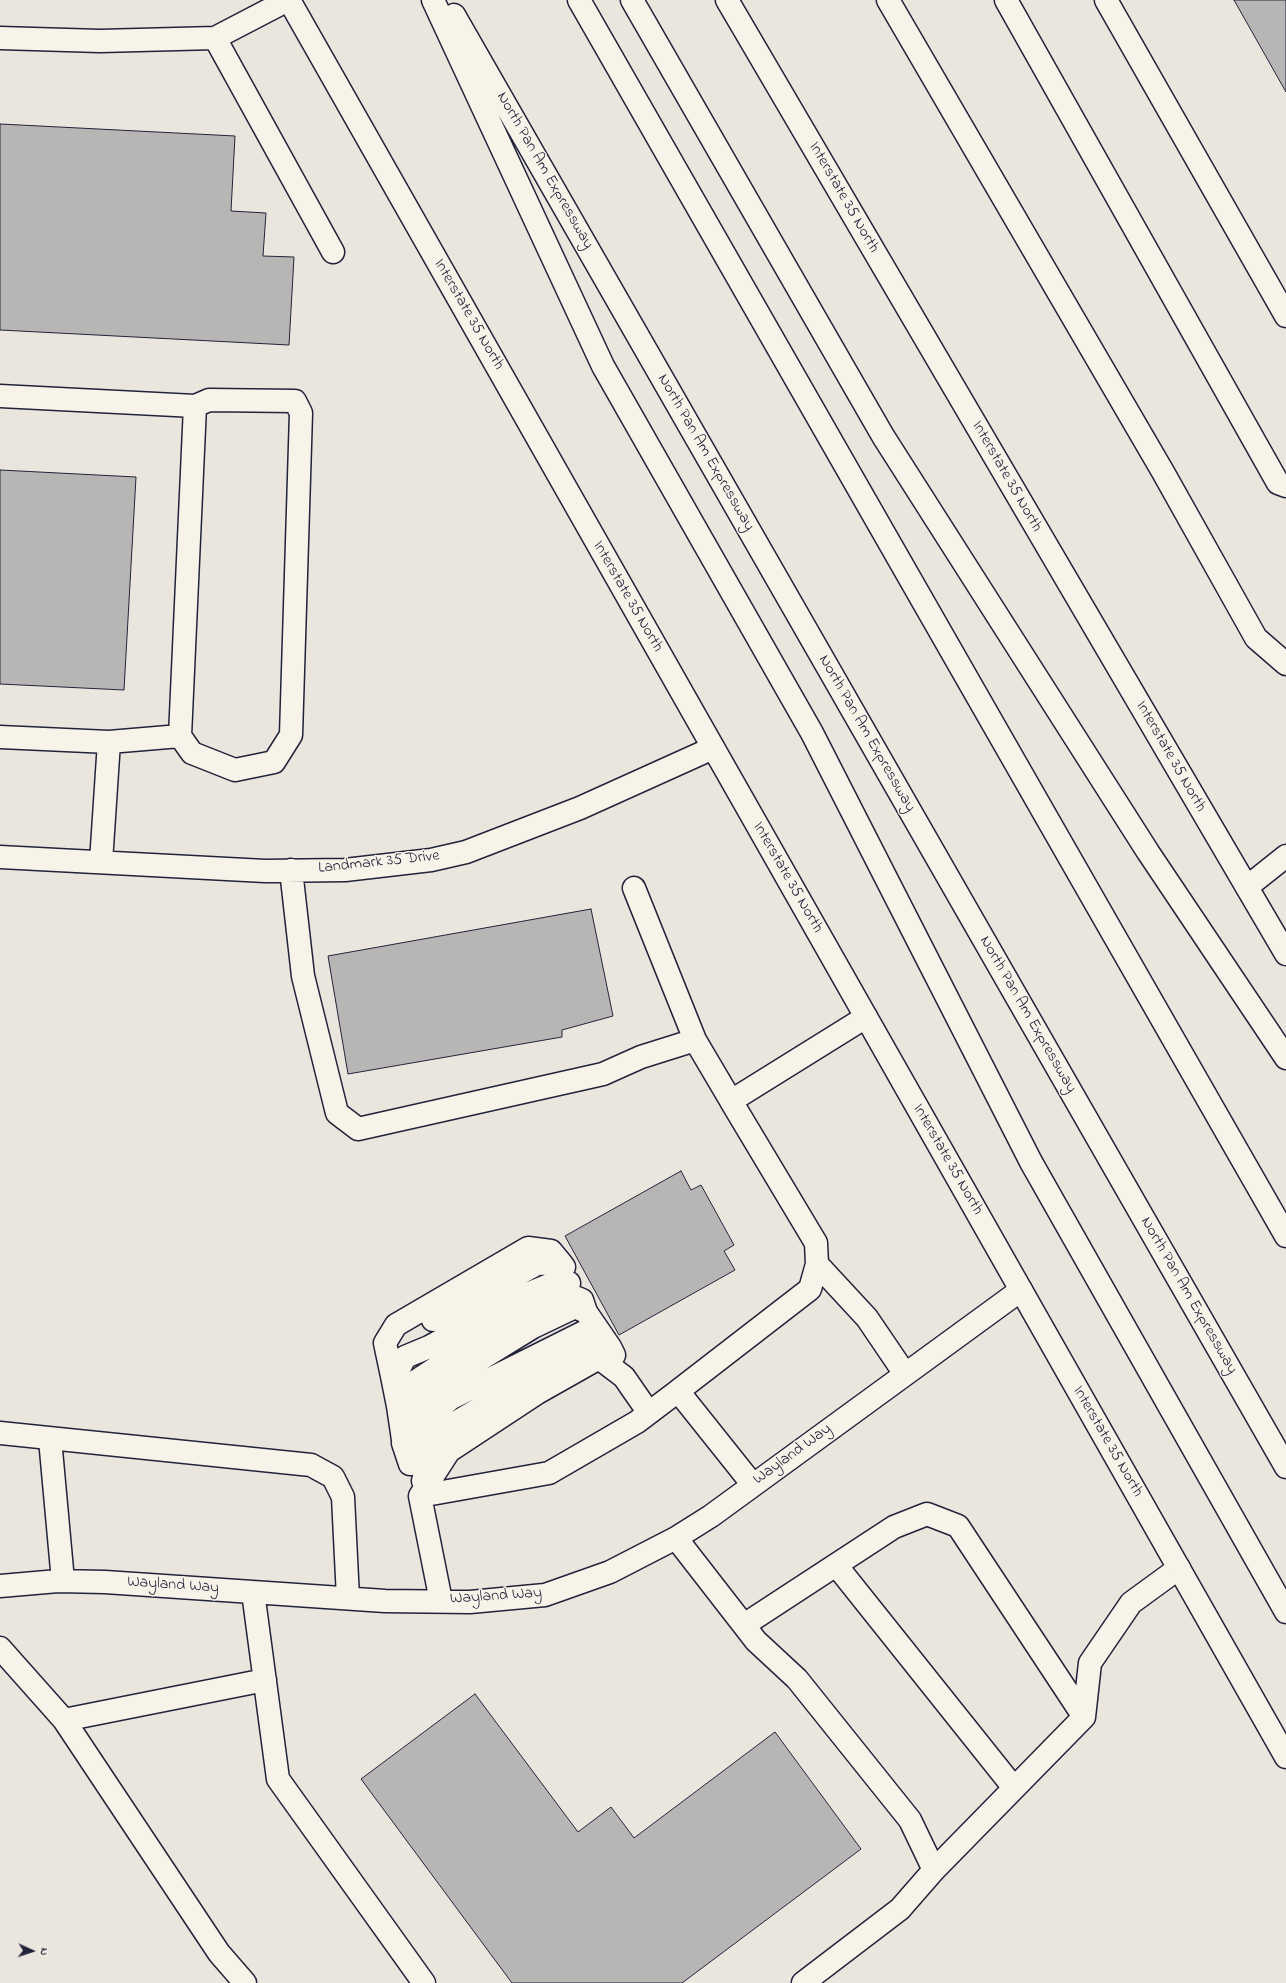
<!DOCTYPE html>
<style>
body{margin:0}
#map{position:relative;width:1286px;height:1983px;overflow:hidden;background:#eae6de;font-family:"Indie Flower",sans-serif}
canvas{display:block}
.north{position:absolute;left:12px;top:1931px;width:40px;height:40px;-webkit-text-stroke:3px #f7f3e8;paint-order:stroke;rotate:93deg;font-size:11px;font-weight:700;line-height:16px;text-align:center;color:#22223b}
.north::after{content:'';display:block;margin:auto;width:14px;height:18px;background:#22223b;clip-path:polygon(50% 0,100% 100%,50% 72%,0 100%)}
</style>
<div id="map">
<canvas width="1286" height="1983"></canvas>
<div class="north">N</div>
</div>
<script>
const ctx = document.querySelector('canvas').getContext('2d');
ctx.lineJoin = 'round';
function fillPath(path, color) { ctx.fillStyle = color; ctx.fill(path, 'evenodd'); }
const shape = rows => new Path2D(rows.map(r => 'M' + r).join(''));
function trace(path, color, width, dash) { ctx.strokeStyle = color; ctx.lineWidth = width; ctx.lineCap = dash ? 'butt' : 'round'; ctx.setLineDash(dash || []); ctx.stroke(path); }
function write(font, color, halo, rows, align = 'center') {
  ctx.font = font + ' "Indie Flower",sans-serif'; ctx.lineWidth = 3; ctx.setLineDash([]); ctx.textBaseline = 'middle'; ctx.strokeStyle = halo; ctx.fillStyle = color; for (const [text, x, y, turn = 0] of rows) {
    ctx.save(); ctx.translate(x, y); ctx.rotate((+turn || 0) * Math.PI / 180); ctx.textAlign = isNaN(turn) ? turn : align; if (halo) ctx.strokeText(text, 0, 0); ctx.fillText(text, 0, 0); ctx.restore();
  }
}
const building = shape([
 [1234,0,1286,0,1286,92,1234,0],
 [0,124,235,136,231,211,266,213,263,256,294,257,289,345,0,330,0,124],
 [0,470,136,477,124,690,0,684,0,470],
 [591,909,613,1016,562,1030,562,1037,348,1074,328,956,591,909],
 [681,1171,691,1190,701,1185,734,1245,724,1251,735,1270,619,1335,565,1236,681,1171],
 [475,1694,578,1832,611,1807,634,1838,775,1732,861,1849,682,1983,512,1983,361,1779,475,1694]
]);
fillPath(building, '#b8b6b5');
trace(building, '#22223b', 1);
const minor = shape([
 [888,0,1163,472,1256,638,1286,664],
 [1006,0,1278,483,1286,486],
 [1106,0,1286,316],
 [0,38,100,41,215,38,288,0],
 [215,38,333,252],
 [0,396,195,406],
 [209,400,295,401,301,413,291,735,274,762,235,770,192,753,180,736,195,406,209,400],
 [0,737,109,742,101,862],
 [109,742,180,736],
 [0,857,265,871,345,870,431,860,466,852,580,808,713,748],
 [291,870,303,976,337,1113,358,1129,603,1074,641,1057,695,1040,731,1101,866,1017],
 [1247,887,1286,856],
 [634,888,695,1040],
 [731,1101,816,1243,817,1264,810,1289,678,1391,753,1485],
 [817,1264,867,1318,905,1374],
 [433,1320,537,1264,561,1263,564,1267],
 [393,1381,385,1343,396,1325,528,1248,551,1251,561,1263],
 [398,1406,393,1381,405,1357,429,1347,515,1299,559,1281,569,1283],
 [0,1433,311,1465,333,1477,343,1497,348,1598],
 [50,1439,63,1581],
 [403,1440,398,1406,410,1385,497,1328,565,1293,582,1300,586,1312],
 [417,1447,432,1415,450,1399,586,1331],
 [410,1464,403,1443,409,1423,426,1393,533,1327,575,1307,586,1312,610,1347],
 [423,1481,436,1434,587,1346,610,1347,614,1355],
 [420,1496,449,1451,537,1393,599,1358,624,1377,649,1413],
 [676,1538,756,1641,797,1679,910,1820,934,1870],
 [836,1565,1014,1788],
 [0,1586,58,1581,105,1582,385,1601,470,1602,545,1595,610,1572,676,1538,711,1516,1021,1290],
 [253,1592,278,1779,424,1983],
 [441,1601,420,1496,549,1473,637,1422,678,1391],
 [744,1625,894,1527,927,1514,958,1526,1084,1717],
 [0,1648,64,1720,219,1953,245,1983],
 [64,1720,265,1680],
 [803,1983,900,1909,934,1870,1084,1717,1090,1663,1131,1603,1179,1568]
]);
const major = shape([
 [289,0,1286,1757],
 [727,0,1286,954]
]);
const highway = shape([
 [433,0,603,366,812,733,1031,1162,1286,1612],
 [579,0,1286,1236],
 [632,0,883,436,1148,852,1286,1058],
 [454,15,1286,1467]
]);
trace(minor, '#22223b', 25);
trace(major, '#22223b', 25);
trace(highway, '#22223b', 25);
trace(minor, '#f7f3e8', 22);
trace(major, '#f7f3e8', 22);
trace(highway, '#f7f3e8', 22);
write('16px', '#22223b', '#f7f3e8', [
 ["North Pan Am Expressway",544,171,60],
 ["Interstate 35 North",843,198,60],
 ["Interstate 35 North",468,315,60],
 ["North Pan Am Expressway",705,453,60],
 ["Interstate 35 North",1006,477,60],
 ["Interstate 35 North",627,597,60],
 ["North Pan Am Expressway",866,734,60],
 ["Interstate 35 North",1170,757,60],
 ["Landmark 35 Drive",379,863,-6],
 ["Interstate 35 North",787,878,60],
 ["North Pan Am Expressway",1027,1015,60],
 ["Interstate 35 North",947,1160,60],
 ["North Pan Am Expressway",1188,1296,60],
 ["Interstate 35 North",1107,1442,60],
 ["Wayland Way",793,1455,-36],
 ["Wayland Way",173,1586,4],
 ["Wayland Way",496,1597,-4]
]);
</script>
